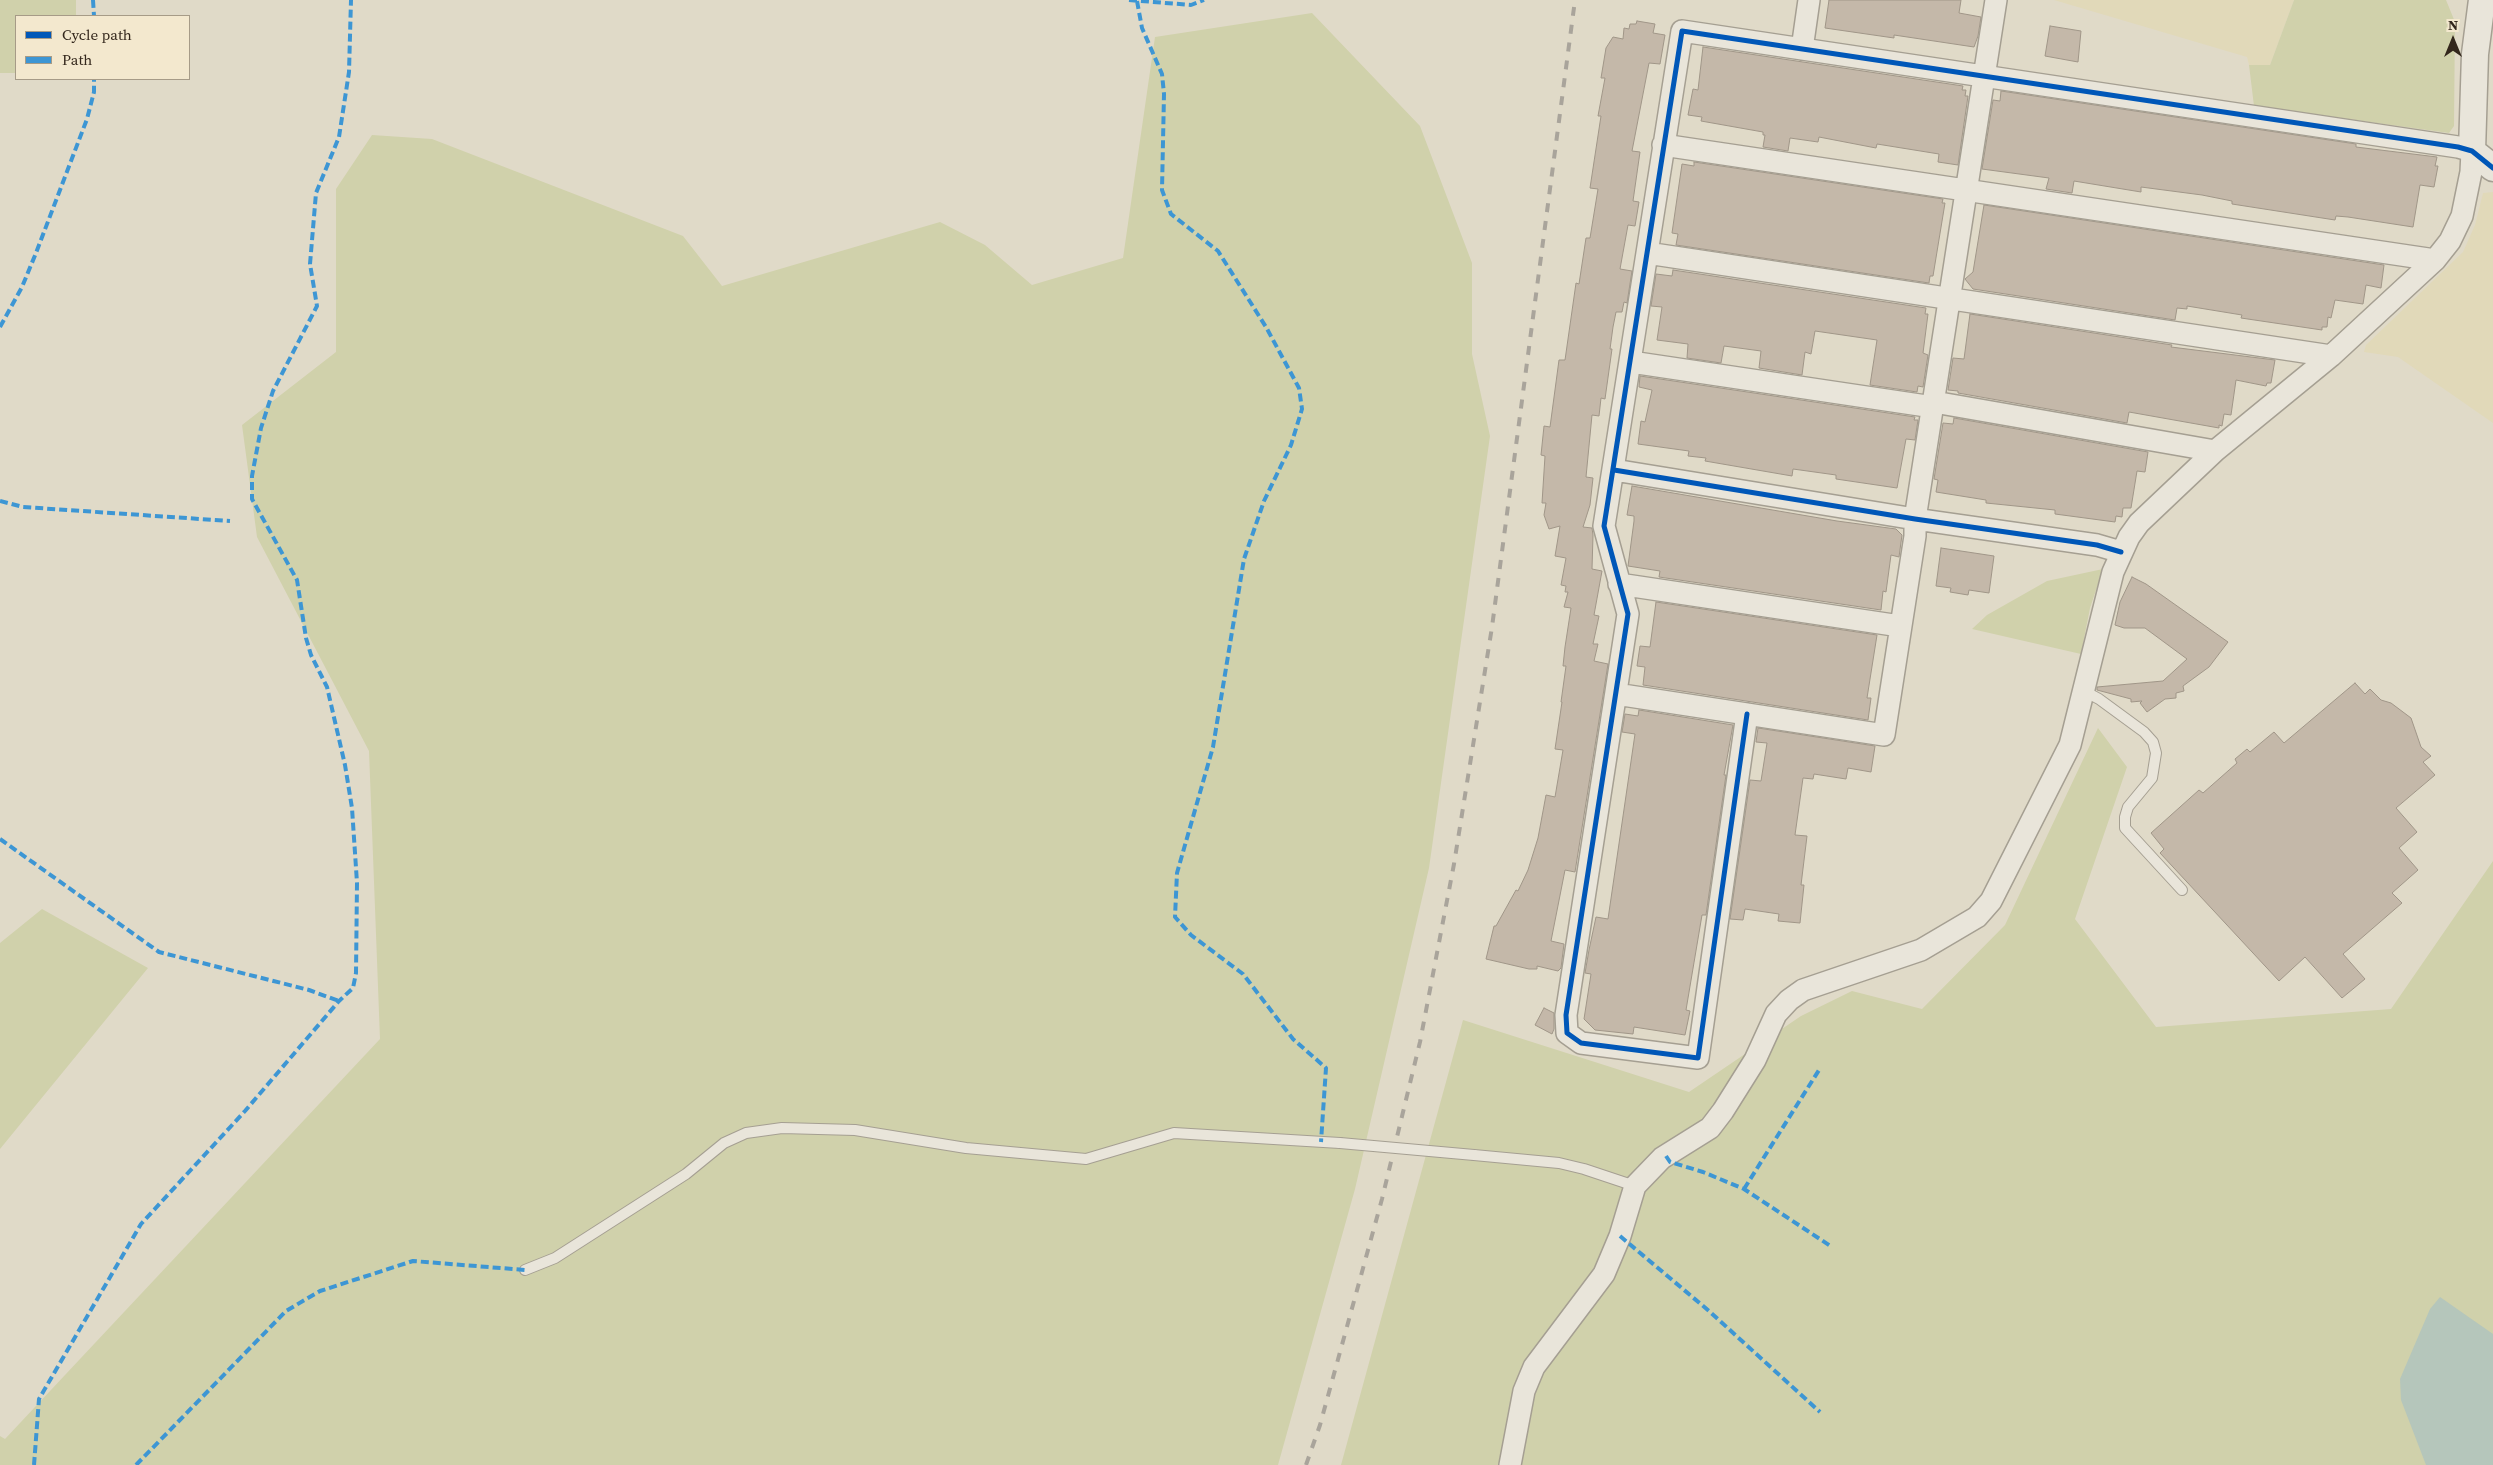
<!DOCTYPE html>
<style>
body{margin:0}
#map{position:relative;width:2493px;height:1465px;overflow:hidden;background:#e0dac8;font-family:"Source Serif 4",serif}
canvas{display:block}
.legend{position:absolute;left:15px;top:15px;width:175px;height:65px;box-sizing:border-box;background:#f3e8ce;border:1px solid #a69b87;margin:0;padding:6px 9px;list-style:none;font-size:15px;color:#33271c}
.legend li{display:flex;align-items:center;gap:10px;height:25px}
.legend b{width:25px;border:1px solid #a69b87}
.north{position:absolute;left:2428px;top:15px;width:50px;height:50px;-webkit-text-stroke:4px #f3e8ce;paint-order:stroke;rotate:0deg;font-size:14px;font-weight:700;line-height:20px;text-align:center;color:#33271c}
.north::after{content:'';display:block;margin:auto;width:18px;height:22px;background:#33271c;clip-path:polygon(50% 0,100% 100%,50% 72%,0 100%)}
</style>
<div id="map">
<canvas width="2493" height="1465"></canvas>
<ul class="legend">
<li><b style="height:6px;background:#0057b8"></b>Cycle path</li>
<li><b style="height:6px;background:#3d96d4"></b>Path</li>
</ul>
<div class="north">N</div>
</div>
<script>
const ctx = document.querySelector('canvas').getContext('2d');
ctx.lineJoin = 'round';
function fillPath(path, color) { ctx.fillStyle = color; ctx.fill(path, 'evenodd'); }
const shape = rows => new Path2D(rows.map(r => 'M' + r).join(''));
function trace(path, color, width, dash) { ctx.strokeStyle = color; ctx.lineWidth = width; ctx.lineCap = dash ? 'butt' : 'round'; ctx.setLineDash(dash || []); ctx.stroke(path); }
fillPath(shape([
 [2054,0,2294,0,2270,65,2249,65,2247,57],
 [2493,192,2493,423,2398,357,2364,352,2366,345,2463,252,2475,225,2483,193]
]), '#e1d9b9');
fillPath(shape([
 [0,0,76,0,76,16,16,16,16,73,0,73],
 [2294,0,2446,0,2455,22,2454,126,2449,133,2254,106,2249,65,2270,65],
 [1312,13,1420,126,1472,263,1472,354,1490,436,1429,868,1355,1189,1278,1465,0,1465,0,1436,5,1439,380,1039,369,751,257,537,242,425,336,352,336,189,372,135,432,139,683,236,722,286,940,222,985,245,1032,285,1123,258,1155,37],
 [2103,569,2090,608,2081,654,1972,629,1987,615,2047,581],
 [2098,728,2127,767,2075,919,2156,1027,2391,1009,2493,861,2493,1465,1341,1465,1463,1020,1689,1092,1801,1016,1852,991,1922,1009,2005,925],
 [42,909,148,968,0,1149,0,943]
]), '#d0d1ab');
fillPath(shape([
 [2440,1297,2493,1334,2493,1465,2426,1465,2401,1400,2400,1379,2430,1309]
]), '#b5c6bb');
const building = shape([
 [1829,0,1961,0,1959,13,1981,17,1978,36,1974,47,1894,35,1894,38,1825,28,1829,0],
 [1637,21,1655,24,1653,33,1665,35,1660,64,1649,63,1632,151,1640,152,1633,201,1639,202,1635,226,1628,225,1620,269,1632,271,1627,303,1624,302,1622,312,1616,312,1613,327,1610,349,1612,349,1605,399,1601,398,1599,416,1592,415,1586,477,1593,478,1590,505,1583,527,1592,528,1593,535,1592,569,1602,571,1594,615,1599,616,1593,644,1598,644,1594,661,1608,664,1575,872,1565,870,1551,941,1564,944,1561,968,1558,971,1537,966,1537,969,1529,969,1486,959,1494,926,1496,926,1516,890,1518,891,1528,870,1538,838,1546,795,1555,797,1563,750,1555,749,1562,702,1561,702,1566,666,1563,666,1565,647,1571,608,1564,607,1568,592,1565,592,1566,586,1561,585,1566,558,1555,556,1560,526,1549,529,1544,515,1546,503,1542,503,1545,456,1541,455,1544,426,1550,427,1559,360,1565,360,1576,283,1579,284,1586,238,1590,238,1598,189,1590,188,1601,116,1598,116,1605,78,1601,78,1606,48,1613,37,1623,39,1624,28,1629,29,1630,24,1636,24,1637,21],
 [2050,26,2081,31,2078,62,2045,56,2050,26],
 [1703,47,1963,86,1962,90,1966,90,1965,96,1968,96,1958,165,1938,162,1939,154,1877,144,1876,148,1819,137,1818,142,1790,138,1788,151,1763,147,1765,135,1763,135,1763,132,1701,121,1702,117,1688,115,1693,89,1698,90,1703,47],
 [2001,91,2356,144,2356,147,2437,157,2435,166,2438,166,2434,187,2420,185,2413,227,2348,217,2336,216,2335,220,2232,204,2232,201,2202,195,2141,187,2141,192,2074,181,2072,193,2046,189,2049,178,1982,169,1993,100,2000,101,2001,91],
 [1694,162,1943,199,1942,203,1945,203,1933,276,1930,276,1929,283,1676,245,1678,234,1672,233,1682,164,1694,166,1694,162],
 [1984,205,2384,265,2381,288,2366,285,2363,304,2335,300,2331,318,2328,317,2327,327,2322,327,2322,330,2241,318,2242,315,2187,306,2187,309,2177,308,2175,320,1973,289,1965,279,1973,272,1984,205],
 [1673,270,1926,308,1925,314,1928,314,1923,353,1928,355,1923,387,1918,386,1917,392,1870,385,1877,340,1815,331,1811,354,1805,352,1802,375,1759,368,1761,351,1724,346,1721,363,1687,358,1688,344,1657,340,1662,307,1651,306,1656,274,1672,276,1673,270],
 [1970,314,2172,345,2171,347,2275,360,2271,383,2267,383,2266,386,2236,380,2231,415,2224,414,2222,426,2219,425,2219,428,2129,412,2127,423,1958,393,1958,391,1948,390,1953,358,1964,359,1970,314],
 [1640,376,1915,417,1914,420,1918,420,1915,440,1906,439,1897,488,1836,479,1836,475,1793,469,1792,476,1705,461,1706,458,1688,456,1689,451,1638,444,1641,421,1645,422,1652,390,1639,387,1640,376],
 [1954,418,2148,452,2145,472,2137,471,2131,508,2123,508,2122,517,2116,516,2115,522,2055,514,2055,510,1986,503,1986,500,1936,492,1938,480,1934,479,1943,423,1953,424,1954,418],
 [1632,486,1837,521,1896,529,1902,535,1899,557,1891,555,1886,592,1883,591,1881,610,1659,577,1660,571,1628,566,1634,521,1634,516,1627,515,1632,486],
 [1941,548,1994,556,1989,593,1969,590,1968,595,1950,592,1951,588,1936,586,1941,548],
 [2132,577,2146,584,2228,642,2209,667,2183,686,2184,691,2176,693,2176,698,2165,699,2147,712,2140,703,2142,701,2131,702,2131,699,2097,690,2097,687,2163,681,2187,659,2145,628,2124,628,2115,625,2120,602,2132,577],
 [1656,602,1877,635,1867,698,1871,698,1868,720,1643,685,1645,667,1637,666,1640,646,1650,647,1656,602],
 [2355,683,2365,694,2370,689,2381,700,2391,703,2411,718,2421,747,2431,756,2423,762,2435,775,2396,808,2417,832,2399,848,2418,870,2392,893,2402,903,2343,954,2365,979,2342,998,2305,957,2279,981,2160,853,2164,849,2151,833,2199,790,2203,793,2237,763,2235,759,2247,749,2250,752,2274,732,2284,743,2355,683],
 [1639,710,1733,725,1724,775,1726,775,1706,915,1702,915,1686,1010,1690,1011,1685,1035,1634,1027,1633,1034,1595,1030,1584,1019,1591,974,1585,973,1589,950,1596,917,1608,919,1635,734,1622,732,1625,714,1638,716,1639,710],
 [1758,728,1875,746,1871,772,1848,768,1846,779,1814,774,1813,779,1803,778,1795,835,1807,836,1801,885,1804,885,1800,923,1778,921,1779,914,1745,909,1743,920,1730,919,1750,780,1761,781,1767,743,1756,742,1758,728],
 [1544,1008,1554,1013,1554,1029,1552,1034,1535,1025,1544,1008]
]);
fillPath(building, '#c4b8a9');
trace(building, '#a09688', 1);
const service = shape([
 [2084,691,2099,699,2144,732,2153,742,2156,753,2152,778,2128,807,2125,817,2125,828,2182,890],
 [1474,1155,1559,1163,1584,1169,1635,1186],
 [525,1270,555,1258,686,1174,724,1143,746,1133,782,1128,855,1130,966,1148,1086,1159,1174,1133,1340,1143]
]);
const minor = shape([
 [1802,49,1809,0],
 [1663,145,2435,260],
 [1647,253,2331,356],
 [1631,362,1933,407],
 [1934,402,2215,451],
 [1614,470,1915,519,2097,545,2121,552],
 [1619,584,1900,626],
 [1616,694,1884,735,1915,536,1915,519,1996,0],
 [1510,1465,1524,1391,1534,1367,1604,1274,1620,1236,1635,1186,1662,1158,1710,1128,1723,1111,1755,1060,1776,1014,1789,1000,1803,990,1921,950,1977,917,1991,901,2070,745,2113,572,2129,537,2139,523,2215,451,2331,356,2435,260,2450,241,2462,216,2471,172,2472,151,2458,147,1682,31,1604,526,1628,614,1566,1015,1567,1033,1581,1043,1698,1058,1747,714]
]);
const tertiary = shape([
 [2482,0,2475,54,2472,151,2493,168]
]);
trace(service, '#a59f92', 12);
trace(minor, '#a59f92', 24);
trace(tertiary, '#a59f92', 29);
trace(service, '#e9e5da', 10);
trace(minor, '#e9e5da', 21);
trace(tertiary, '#e9e5da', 26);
trace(shape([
 [1306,1465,1320,1425,1382,1199,1420,1042,1454,864,1492,627,1575,0]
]), '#a9a49b', 4, [9, 9]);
const serviceBridge = shape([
 [1340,1143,1474,1155]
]);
trace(serviceBridge, '#a59f92', 12, []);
trace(serviceBridge, '#e9e5da', 10);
trace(shape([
 [93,0,94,16],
 [1129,0,1191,5,1204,0],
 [1137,1,1142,28,1162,74,1164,94,1162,190,1171,214,1218,251,1266,327,1299,388,1302,409,1291,445,1264,501,1244,559,1213,747,1177,873,1175,917,1191,935,1243,974,1293,1039,1326,1068,1321,1142],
 [0,327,22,287,36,253,87,119,94,92,94,79],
 [0,501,23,507,230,521],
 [0,839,159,952,309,990,339,1001],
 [1666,1156,1670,1162,1703,1172,1744,1189,1832,1247],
 [1744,1189,1819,1070],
 [1620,1236,1709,1311,1820,1412],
 [34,1465,39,1399,141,1224,245,1111,339,1001,353,988,356,973,357,883,352,808,345,765,327,687,311,655,306,638,297,580,252,499,252,476,261,428,273,391,317,306,310,264,316,193,339,137,349,72,351,0],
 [136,1465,286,1311,320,1291,413,1261,525,1270]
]), '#3d96d4', 4, [8, 4]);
trace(shape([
 [1614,470,1915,519,2097,545,2121,552],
 [1747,714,1698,1058,1581,1043,1567,1033,1566,1015,1628,614,1604,526,1682,31,2458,147,2472,151,2493,168]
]), '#0057b8', 5);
</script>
